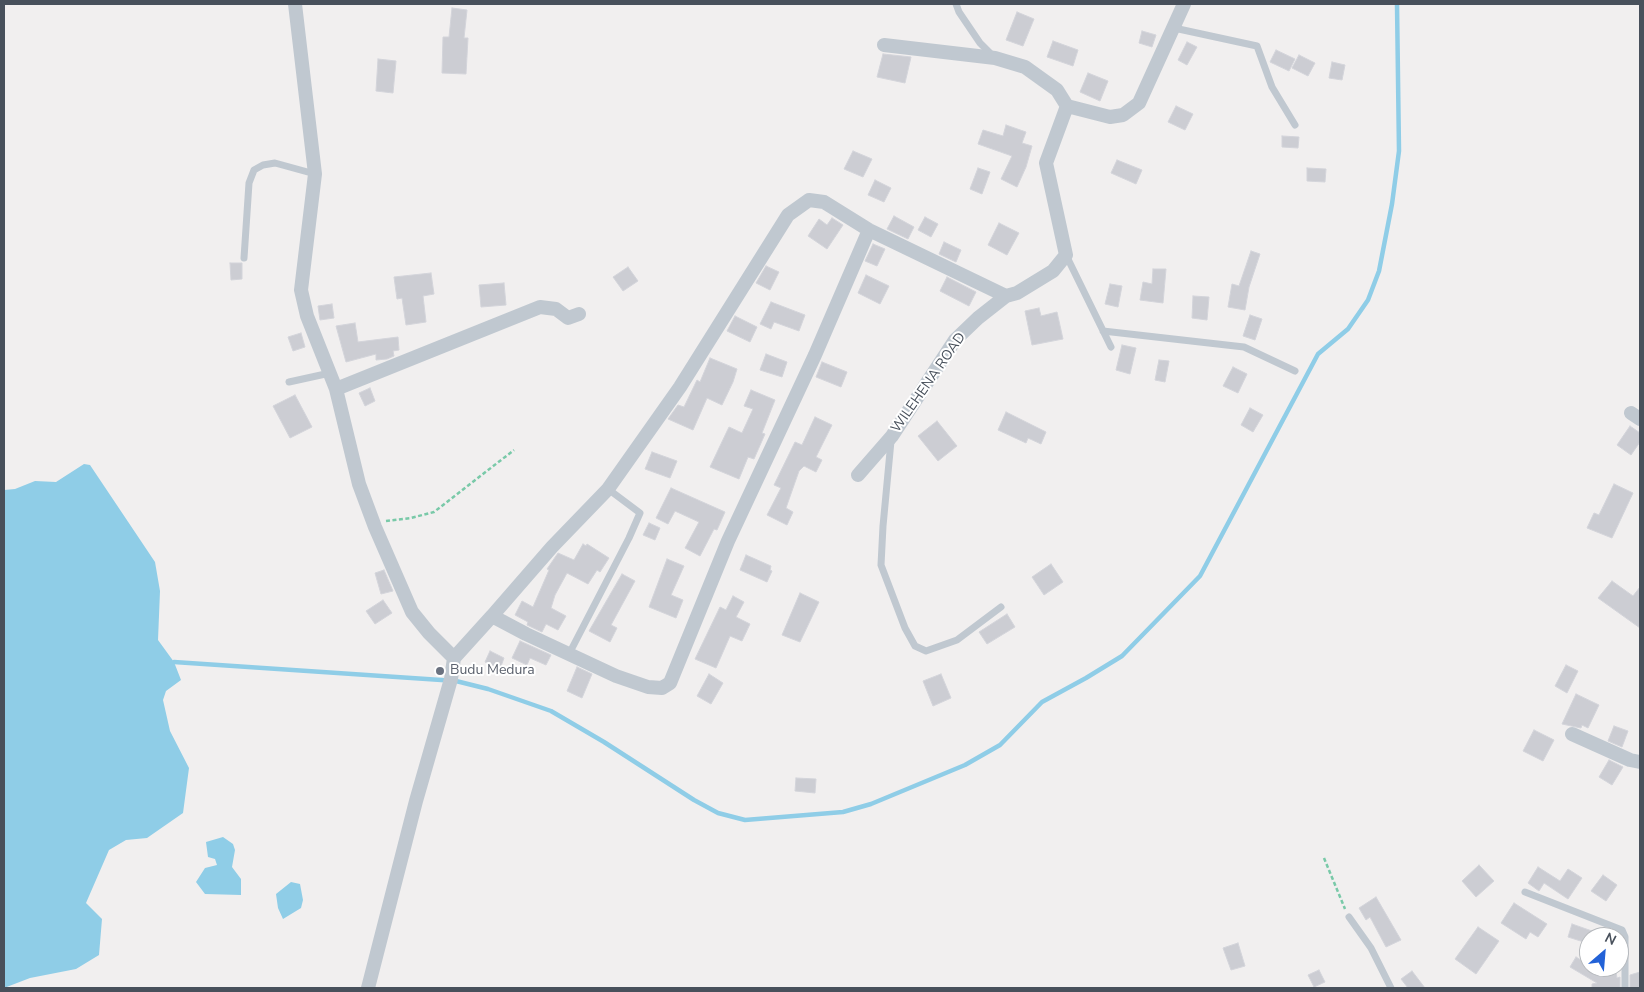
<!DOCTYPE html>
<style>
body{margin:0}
#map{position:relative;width:1644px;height:992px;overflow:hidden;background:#f1efef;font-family:"Nunito Sans",sans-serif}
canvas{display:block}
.frame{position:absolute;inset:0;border:5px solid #48505b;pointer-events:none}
.north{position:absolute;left:1579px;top:927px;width:50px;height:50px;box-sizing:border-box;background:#fff;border:1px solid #b6b9bd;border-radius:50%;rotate:27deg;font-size:14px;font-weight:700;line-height:20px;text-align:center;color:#48505b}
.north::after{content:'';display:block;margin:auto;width:18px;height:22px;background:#2362d7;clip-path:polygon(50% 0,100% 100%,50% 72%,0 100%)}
</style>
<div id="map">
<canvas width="1644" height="992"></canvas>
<div class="frame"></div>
<div class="north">N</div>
</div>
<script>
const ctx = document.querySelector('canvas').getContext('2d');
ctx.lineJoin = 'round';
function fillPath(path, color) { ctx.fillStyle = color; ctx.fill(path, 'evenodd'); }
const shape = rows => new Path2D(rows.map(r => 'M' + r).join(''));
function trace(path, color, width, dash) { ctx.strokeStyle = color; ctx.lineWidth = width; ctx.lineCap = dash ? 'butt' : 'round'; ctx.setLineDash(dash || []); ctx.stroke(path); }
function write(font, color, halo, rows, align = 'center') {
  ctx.font = font + ' "Nunito Sans",sans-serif'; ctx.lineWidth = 4; ctx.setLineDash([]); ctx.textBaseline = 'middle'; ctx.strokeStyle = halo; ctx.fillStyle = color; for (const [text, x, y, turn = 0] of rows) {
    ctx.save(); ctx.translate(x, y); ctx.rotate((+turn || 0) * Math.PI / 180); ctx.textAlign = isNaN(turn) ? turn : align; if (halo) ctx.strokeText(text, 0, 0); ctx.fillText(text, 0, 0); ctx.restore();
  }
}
fillPath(shape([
 [84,464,90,465,155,562,160,591,158,640,174,662,181,680,166,691,163,700,170,731,189,768,183,813,147,838,126,840,109,850,86,903,102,919,99,955,76,969,30,978,4,988,4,490,15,489,35,481,56,482],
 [223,837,233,844,235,850,232,867,241,879,241,895,205,894,196,882,205,868,217,865,215,859,208,857,206,842],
 [291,882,300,884,303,900,301,908,283,919,278,908,276,894]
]), '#8fcde7');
trace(shape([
 [174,662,456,681,488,689,551,711,604,742,694,800,718,813,745,820,843,812,871,804,965,765,1000,745,1042,702,1086,678,1122,656,1200,576,1318,354,1348,329,1368,300,1379,271,1392,204,1399,151,1397,4]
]), '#8fcde7', 4.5);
const building = shape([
 [452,8,467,10,464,38,468,38,466,74,442,73,443,37,449,37,452,8],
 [1017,12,1034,19,1023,46,1006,40,1017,12],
 [1142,31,1156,35,1152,47,1139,43,1142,31],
 [1053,41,1078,50,1073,66,1047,57,1053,41],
 [1187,42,1197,47,1187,65,1178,60,1187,42],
 [1276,50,1295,59,1289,71,1270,62,1276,50],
 [883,54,911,57,905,83,877,77,883,54],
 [1299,55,1315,63,1308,76,1292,68,1299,55],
 [378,59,396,61,393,93,376,91,378,59],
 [1332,62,1345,65,1342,80,1329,78,1332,62],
 [1088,73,1108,81,1100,101,1080,92,1088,73],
 [1176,106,1193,114,1185,130,1168,122,1176,106],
 [1006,125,1026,132,1022,143,1032,146,1026,167,1017,187,1001,179,1012,156,978,144,983,130,1003,136,1006,125],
 [1282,136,1299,137,1298,148,1282,147,1282,136],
 [853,151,872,159,863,177,844,169,853,151],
 [1117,160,1142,170,1136,184,1111,173,1117,160],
 [978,168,990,172,982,194,970,189,978,168],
 [1307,168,1326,169,1325,182,1307,181,1307,168],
 [875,180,891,188,884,202,868,195,875,180],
 [894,216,914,227,908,239,887,229,894,216],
 [925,217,938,224,931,237,918,230,925,217],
 [832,218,843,225,827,249,808,236,819,219,827,225,832,218],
 [999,223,1019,233,1007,255,988,245,999,223],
 [944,242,961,250,956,262,939,254,944,242],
 [873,244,885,249,877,266,865,261,873,244],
 [1251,251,1260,254,1249,287,1245,310,1228,307,1232,284,1239,286,1251,251],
 [230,263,242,263,242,279,231,280,230,263],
 [766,266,779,272,770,290,756,283,766,266],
 [628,267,638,281,623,291,613,277,628,267],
 [1153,269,1166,269,1163,303,1140,300,1143,282,1152,284,1153,269],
 [431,273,434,294,423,296,426,322,406,325,402,298,397,299,394,277,431,273],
 [866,275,889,286,880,304,858,293,866,275],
 [947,277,976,292,969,306,940,291,947,277],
 [504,283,506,305,481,307,479,285,504,283],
 [1110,284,1122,286,1118,307,1105,304,1110,284],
 [1193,296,1209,297,1207,320,1192,318,1193,296],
 [771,302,805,315,799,331,774,322,771,329,760,324,771,302],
 [332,304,334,318,320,320,318,306,332,304],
 [1039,308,1041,316,1057,312,1063,339,1032,345,1025,311,1039,308],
 [1250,315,1262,319,1255,340,1243,336,1250,315],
 [735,316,757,327,750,342,727,331,735,316],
 [355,323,358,342,398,337,399,350,393,351,394,356,387,359,376,360,376,354,346,362,336,326,355,323],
 [301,333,305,347,293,351,288,337,301,333],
 [1122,345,1136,348,1130,374,1116,370,1122,345],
 [766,354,787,362,782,377,760,370,766,354],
 [710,358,737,369,733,382,722,405,707,398,693,430,668,419,678,405,684,407,697,380,700,382,710,358],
 [1159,360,1169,361,1165,382,1155,380,1159,360],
 [822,362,847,372,841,387,816,377,822,362],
 [1233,367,1247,374,1238,393,1223,386,1233,367],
 [370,388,375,401,365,406,359,393,370,388],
 [751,390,775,400,762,433,765,434,754,459,748,457,739,479,710,467,729,427,742,433,753,409,744,406,751,390],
 [295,395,312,427,290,438,273,406,295,395],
 [1250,408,1263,415,1253,432,1241,425,1250,408],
 [1006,412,1046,432,1041,444,1028,438,1026,443,998,430,1006,412],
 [815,417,832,425,816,457,822,460,816,472,804,466,799,471,786,508,793,512,787,525,767,515,781,488,774,485,795,442,802,445,815,417],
 [937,421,957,446,938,461,918,436,937,421],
 [1630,426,1640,433,1640,442,1631,455,1617,445,1630,426],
 [652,452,677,461,670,478,645,469,652,452],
 [1614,484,1633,493,1612,538,1587,528,1594,513,1599,515,1614,484],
 [671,488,725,512,717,530,714,529,700,556,685,548,699,522,675,511,668,524,656,518,671,488],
 [649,523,660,528,655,540,643,535,649,523],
 [583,544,586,546,587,544,609,558,600,572,597,570,588,584,567,573,555,595,551,608,566,616,558,630,546,624,542,632,527,625,528,622,515,615,522,601,533,607,549,570,547,569,558,553,574,560,583,544],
 [746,555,771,566,770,570,772,571,767,582,740,570,746,555],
 [667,559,684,566,671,595,683,600,676,618,649,607,667,559],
 [1051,564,1063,582,1044,595,1032,577,1051,564],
 [384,570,393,591,381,594,375,573,384,570],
 [622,574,635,581,611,625,617,628,610,642,589,631,622,574],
 [1612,581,1633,596,1640,587,1640,628,1598,598,1612,581],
 [800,593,819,602,800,642,782,635,800,593],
 [733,596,744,602,736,617,750,624,742,641,730,636,716,668,695,659,720,607,726,610,733,596],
 [383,600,392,613,375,624,366,611,383,600],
 [1007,614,1015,627,987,644,979,632,1007,614],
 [520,641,551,655,546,665,530,658,527,665,512,658,520,641],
 [490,651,504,658,500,669,485,662,490,651],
 [1566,665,1578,671,1567,693,1555,686,1566,665],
 [577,667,592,674,582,698,567,691,577,667],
 [709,674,723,683,711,704,697,696,709,674],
 [941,674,951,698,933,706,923,681,941,674],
 [1576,694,1599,705,1588,728,1582,725,1581,728,1562,724,1576,694],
 [1614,726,1628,731,1622,747,1608,741,1614,726],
 [1534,730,1554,740,1543,761,1523,751,1534,730],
 [1609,760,1623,767,1612,785,1599,777,1609,760],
 [796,778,816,779,815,793,795,791,796,778],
 [1479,865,1494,881,1476,897,1462,881,1479,865],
 [1538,867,1560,881,1568,869,1582,878,1568,899,1544,883,1539,891,1528,883,1538,867],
 [1603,875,1617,885,1606,901,1591,891,1603,875],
 [1376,897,1401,940,1386,947,1370,917,1366,920,1359,908,1376,897],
 [1514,903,1547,924,1538,937,1530,932,1526,939,1501,923,1514,903],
 [1572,924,1592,931,1587,943,1568,937,1572,924],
 [1478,927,1499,941,1476,974,1455,959,1478,927],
 [1238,943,1245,966,1231,970,1223,948,1238,943],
 [1576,957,1589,965,1589,967,1615,967,1617,978,1620,977,1620,988,1592,988,1592,984,1597,983,1570,967,1576,957],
 [1319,970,1325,982,1314,987,1308,975,1319,970],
 [1412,971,1425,988,1408,988,1401,979,1412,971],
 [1640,972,1640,988,1630,988,1630,975,1640,972]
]);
fillPath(building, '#cccdd3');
trace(building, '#d3d4da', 1);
trace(shape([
 [386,521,411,518,434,512,514,450],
 [1324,858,1345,909]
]), '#79c9a8', 2.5, [4, 2.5]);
trace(shape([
 [956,4,959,12,980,43,993,56],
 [1174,28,1257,46,1272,87,1295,125],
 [1066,255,1111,347],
 [244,258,249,183,254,170,263,165,275,163,315,174],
 [1103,331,1244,347,1295,371],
 [289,382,330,373],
 [891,441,883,526,881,565,905,628,915,646,926,651,957,640,1001,607],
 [569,654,629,538,640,513,608,489],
 [1525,892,1622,930,1625,937,1625,988],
 [1349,917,1371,948,1391,988]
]), '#c0c8d0', 7);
trace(shape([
 [295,4,315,174,301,290,307,316,336,389,359,484,375,527,412,612,429,633,454,658],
 [884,45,995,58,1025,67,1057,90,1067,106,1110,117,1123,115,1139,103,1184,4],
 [336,389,540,307,556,309,568,318,579,314],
 [1631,413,1640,419],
 [858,475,892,436,955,340,978,318,1006,296],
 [492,616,552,547,608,489,680,387,788,215,809,200,824,202,869,230,1006,296,1017,293,1053,271,1066,255,1046,163,1067,106],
 [1572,734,1630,760,1640,762],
 [368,988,416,801,451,679,454,658,492,616,526,634,616,676,648,687,662,688,670,683,728,541,815,355,869,230]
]), '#c0c8d0', 14);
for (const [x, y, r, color] of [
 [440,671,5,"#6b7280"]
]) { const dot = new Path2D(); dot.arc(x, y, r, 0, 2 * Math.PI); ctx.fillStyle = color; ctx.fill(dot); trace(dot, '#fff', 2); }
write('14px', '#48505b', '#fff', [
 ["WILEHENA ROAD",929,383,-55]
]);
write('14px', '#5b616d', '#fff', [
 ["Budu Medura",450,671]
], 'left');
</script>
